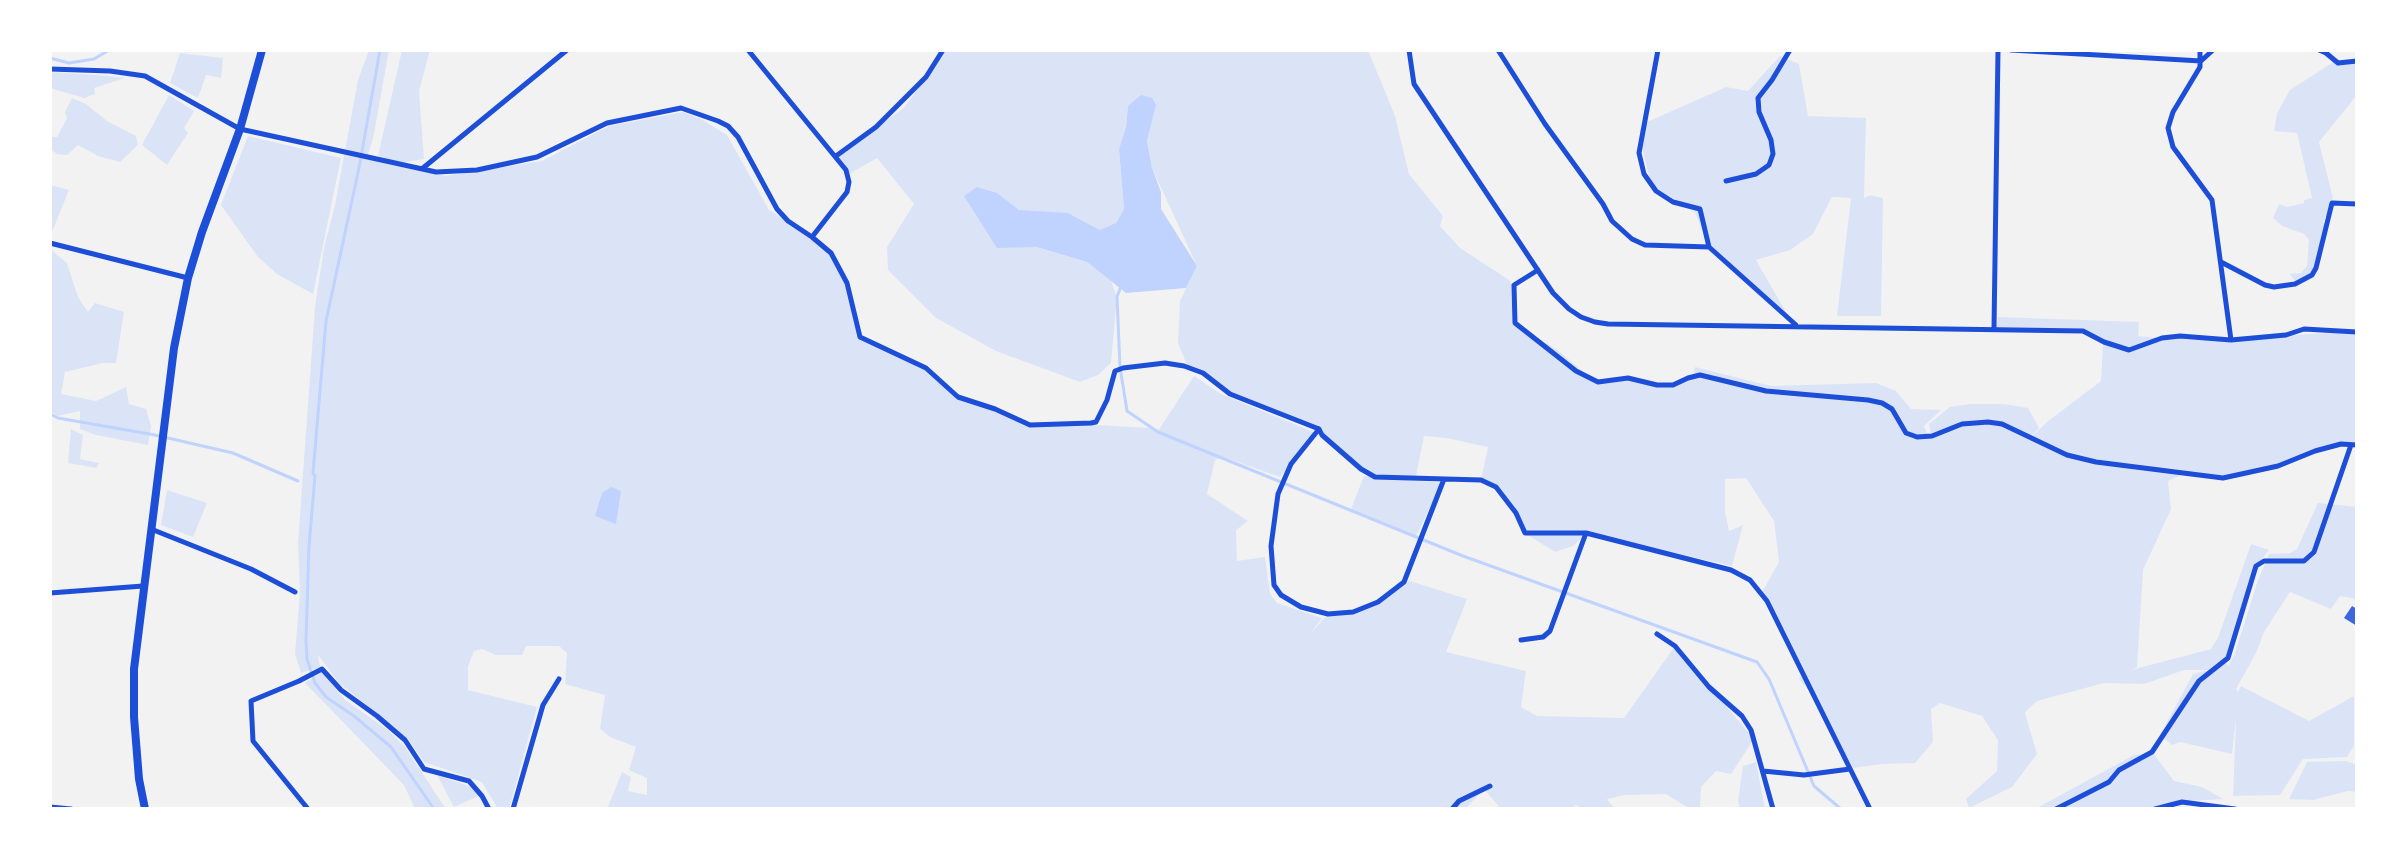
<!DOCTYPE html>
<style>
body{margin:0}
#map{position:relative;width:2407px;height:859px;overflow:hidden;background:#f2f2f2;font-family:"Work Sans",sans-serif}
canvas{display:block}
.frame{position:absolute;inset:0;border:52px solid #fff;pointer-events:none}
</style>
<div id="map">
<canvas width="2407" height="859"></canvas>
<div class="frame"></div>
</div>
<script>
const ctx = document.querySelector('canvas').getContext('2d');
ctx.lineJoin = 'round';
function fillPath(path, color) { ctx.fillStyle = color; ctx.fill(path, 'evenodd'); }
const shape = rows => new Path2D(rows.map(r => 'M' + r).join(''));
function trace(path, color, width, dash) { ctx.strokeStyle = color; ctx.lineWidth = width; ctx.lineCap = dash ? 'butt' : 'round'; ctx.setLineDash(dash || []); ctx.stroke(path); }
fillPath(shape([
 [369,50,389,50,373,139,367,157,387,164,446,176,542,161,609,126,683,112,701,119,727,135,769,210,795,226,831,253,847,283,860,337,926,368,965,400,1030,425,1095,425,1150,428,1158,431,1194,376,1221,394,1316,433,1280,477,1195,447,1219,458,1215,460,1207,494,1248,521,1236,530,1237,561,1265,557,1270,594,1277,603,1322,618,1310,634,1328,614,1353,612,1410,581,1467,599,1446,652,1526,671,1521,707,1537,716,1624,718,1675,646,1754,739,1731,774,1716,771,1701,787,1700,809,1690,809,1666,794,1625,795,1607,799,1615,809,1585,809,1575,805,1572,809,1501,809,1484,789,1465,809,607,809,622,772,631,777,628,791,647,795,647,778,629,770,636,747,610,737,600,729,605,695,565,684,567,653,559,646,526,646,522,655,496,655,482,649,474,651,468,667,468,690,537,707,509,809,498,809,482,782,424,762,407,738,339,683,318,655,320,667,301,673,295,654,300,592,298,543,315,307,324,248,335,205,358,80],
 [402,50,430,50,419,91,424,159,400,163,378,156],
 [940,50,1368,50,1395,116,1409,174,1443,216,1440,226,1460,248,1509,280,1512,284,1515,323,1560,352,1595,382,1628,378,1656,386,1674,384,1699,375,1694,374,1695,367,1771,386,1876,383,1896,391,1911,409,1941,410,1924,426,1928,436,1931,435,1929,424,1950,407,1971,404,2004,404,2028,408,2039,428,2026,442,2047,422,2101,381,2103,343,2083,331,1996,329,1998,317,2139,322,2138,336,2156,338,2150,341,2162,338,2251,339,2307,334,2357,332,2357,446,2334,446,2268,469,2226,477,2186,473,2168,481,2171,509,2143,570,2137,667,2131,670,2211,649,2218,638,2251,544,2269,550,2256,566,2231,656,2213,671,2226,663,2228,666,2235,653,2257,583,2269,554,2290,553,2297,549,2318,503,2357,507,2357,599,2340,596,2331,609,2290,592,2264,632,2256,653,2236,689,2238,692,2241,686,2309,721,2354,696,2354,746,2347,757,2303,759,2280,795,2233,796,2236,718,2232,754,2180,742,2172,745,2160,735,2193,674,2209,670,2184,670,2144,684,2104,683,2037,701,2026,711,2025,713,2037,754,2012,787,1969,808,1966,799,1997,771,1998,740,1982,716,1940,703,1931,709,1933,742,1915,763,1881,764,1853,768,1816,699,1799,679,1803,673,1761,594,1779,562,1774,521,1746,478,1725,479,1725,512,1729,531,1743,525,1732,566,1586,533,1573,546,1555,552,1526,534,1516,513,1492,485,1481,480,1488,447,1446,438,1424,436,1416,476,1384,477,1442,483,1416,536,1351,509,1364,476,1373,477,1350,459,1319,429,1230,394,1187,365,1178,343,1180,301,1197,266,1152,168,1147,141,1156,105,1128,106,1126,127,1119,149,1124,209,1116,223,1104,232,1068,213,1017,242,1087,262,1111,281,1117,297,1111,363,1098,375,1080,382,996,351,936,318,888,270,887,247,914,204,877,158,847,175,836,156,904,108,922,83],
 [180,53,223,58,221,78,206,75,198,98,170,83],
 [1780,56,1799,64,1808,116,1866,118,1864,198,1870,195,1883,198,1881,316,1837,316,1851,198,1832,197,1813,234,1790,250,1756,260,1791,321,1709,247,1695,212,1651,185,1641,143,1645,123,1726,87,1748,91],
 [2357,59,2357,95,2319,142,2333,198,2323,222,2325,224,2314,272,2295,281,2290,274,2301,273,2307,266,2309,240,2304,234,2282,226,2273,218,2279,204,2287,207,2304,203,2304,200,2312,198,2297,133,2274,131,2277,113,2290,90,2335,61],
 [50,72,110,76,125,78,94,88,95,94,84,98,50,88],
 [169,95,194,111,184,128,188,133,167,165,142,145],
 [72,98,86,104,107,121,136,136,138,145,120,162,98,156,78,145,67,155,57,154,50,149,50,137,57,137,67,118,65,112],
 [248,136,341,158,313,294,277,274,258,257,221,205],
 [50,185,69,190,50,237],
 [50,249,67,263,78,297,88,312,95,303,124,312,116,363,103,363,65,372,61,394,96,401,126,387,129,404,146,409,151,426,148,445,96,435,80,429,80,411,57,416,50,411],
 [71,429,83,435,80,459,99,463,97,468,68,463],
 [167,490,207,503,193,537,161,525],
 [322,672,345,700,388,730,405,747,446,809,415,809,404,785,305,683],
 [2153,753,2174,781,2202,787,2223,799,2188,801,2145,809,2035,809,2134,755],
 [2346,761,2357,765,2357,792,2348,791,2313,800,2289,799,2307,762],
 [1756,762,1765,809,1740,809,1738,801,1743,766],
 [437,775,471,787,479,796,454,807]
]), '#dbe4f7');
fillPath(shape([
 [1141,95,1152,98,1156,105,1147,141,1152,168,1161,192,1161,209,1197,266,1186,288,1126,293,1087,262,1036,247,997,248,964,196,977,187,997,193,1019,210,1068,213,1100,230,1116,223,1124,209,1119,149,1126,127,1128,106],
 [611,487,621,491,616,524,595,516,602,493]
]), '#bfd3fe');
trace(shape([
 [380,50,359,168,326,321,313,473,315,476,309,546,306,640,307,659,315,683,326,697,354,716,391,747,434,809],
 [50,58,69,63,94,59,109,50],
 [1121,286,1117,297,1120,367,1127,411,1158,432,1463,556,1757,662,1769,679,1814,786,1841,809],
 [50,414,58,418,155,435,233,453,298,481]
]), '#bfd3fe', 3);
fillPath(shape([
 [2352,606,2357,609,2357,626,2344,618]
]), '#3d67dc');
trace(shape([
 [748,50,846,170,849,182,847,192,812,237],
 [1409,50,1414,84,1553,293,1569,309,1581,317,1595,322,1608,324,2083,331,2104,342,2129,350,2162,338,2180,336,2231,340,2286,335,2304,329,2357,332],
 [1498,50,1545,124,1603,204,1612,221,1632,239,1645,245,1709,247],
 [1658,50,1639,153,1644,174,1656,191,1673,202,1700,209,1709,247,1796,325],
 [2011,50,2201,61,2213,50],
 [2200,50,2200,67,2173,112,2168,128,2173,147,2212,200,2231,340],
 [2319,50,2326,53,2338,63,2357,61],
 [50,69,110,71,145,76,240,129,436,172,477,170,537,157,607,123,681,108,718,121,728,126,738,137,777,209,788,221,812,237,831,253,847,283,860,337,926,368,958,397,995,409,1030,425,1091,423,1096,422,1107,400,1115,371,1123,368,1165,363,1184,366,1203,373,1230,394,1319,429,1322,435,1361,469,1375,477,1481,480,1496,487,1516,513,1525,533,1586,533,1731,570,1750,580,1767,601,1870,809],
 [836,156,876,127,926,77,943,50],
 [423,168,567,50],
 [1726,181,1756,174,1769,165,1773,154,1771,140,1759,112,1758,98,1772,80,1790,50],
 [50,243,188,278],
 [2221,262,2265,285,2274,287,2295,284,2312,275,2316,268,2332,203,2357,204],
 [1538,270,1514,285,1515,323,1576,371,1598,382,1628,378,1657,385,1673,385,1688,378,1700,375,1766,391,1868,400,1882,403,1892,409,1906,433,1917,437,1932,436,1962,424,1988,422,2002,424,2067,455,2096,462,2223,478,2278,466,2315,451,2341,444,2357,445],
 [1994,329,1998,50],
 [1319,429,1291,464,1278,494,1271,546,1274,585,1281,595,1301,607,1328,614,1353,612,1378,602,1404,582,1444,479],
 [151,529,251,569,295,592],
 [50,593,143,586],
 [1657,634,1675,646,1709,687,1742,716,1751,730,1773,809],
 [1521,640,1543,637,1550,631,1586,533],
 [1763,771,1804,775,1850,769],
 [50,807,71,809],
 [308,809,253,741,251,701,299,681,322,669,341,690,377,716,405,740,424,769,469,781,482,796,489,809],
 [513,809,543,705,559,679],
 [1452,809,1459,801,1490,786],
 [2056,809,2109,782,2119,770,2152,752,2199,681,2228,658,2256,566,2264,561,2304,561,2314,552,2351,445],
 [2155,809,2182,802,2235,809]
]), '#1d4ed8', 5);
trace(shape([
 [145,809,139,779,134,717,134,669,174,348,188,278,202,232,240,129,262,50]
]), '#1d4ed8', 8);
</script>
